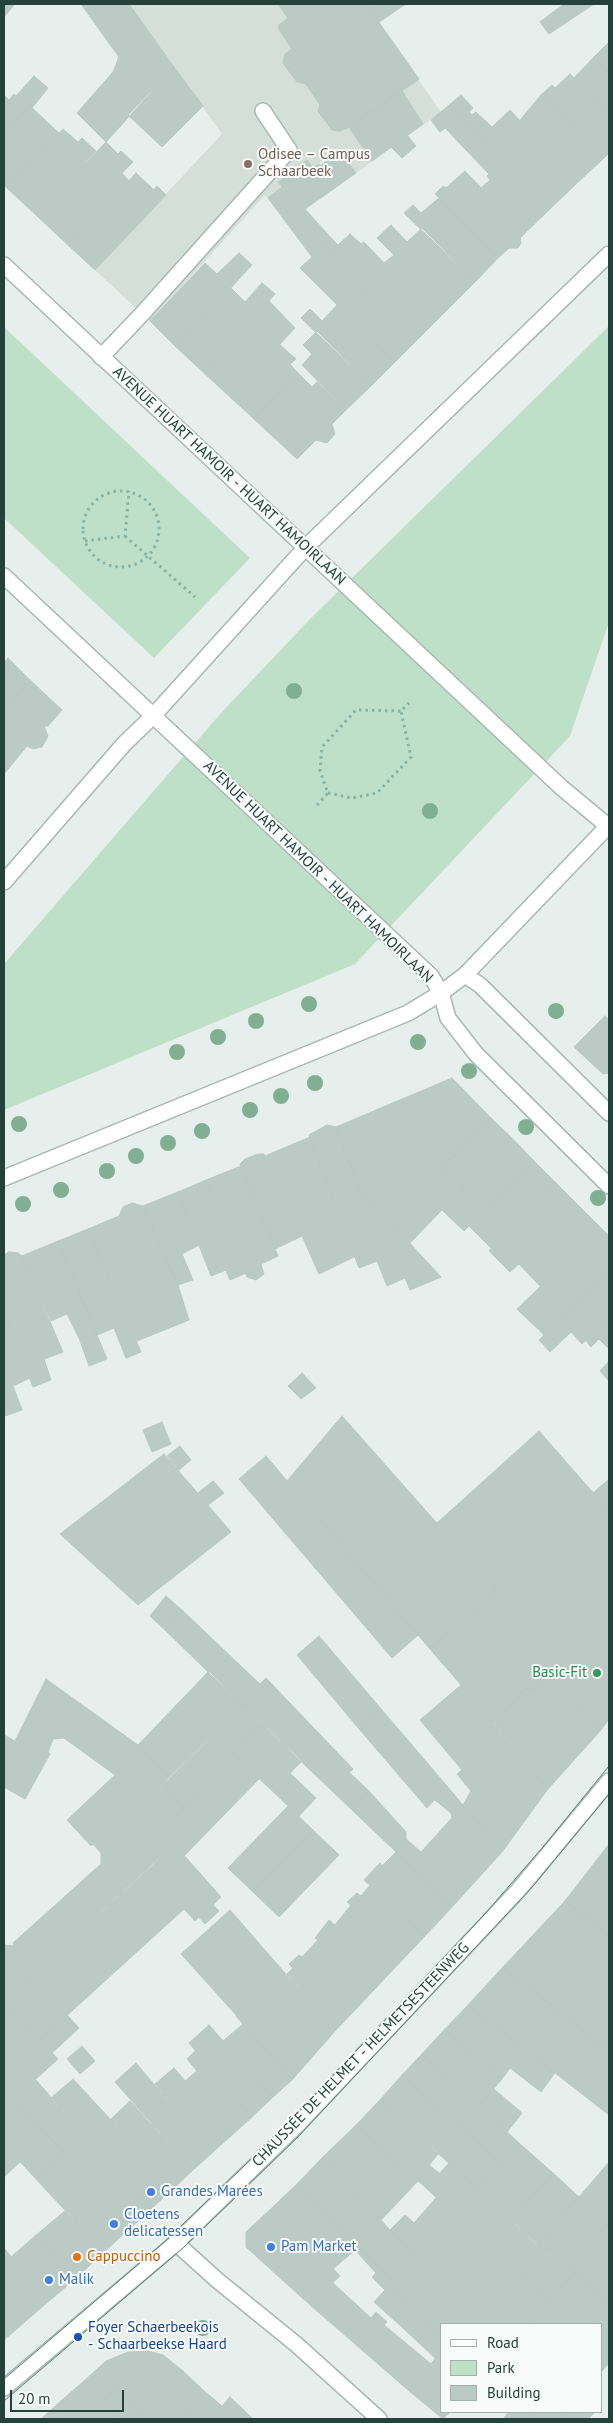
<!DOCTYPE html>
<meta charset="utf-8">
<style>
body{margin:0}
#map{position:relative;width:613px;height:2423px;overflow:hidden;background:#e6efeb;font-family:"PT Sans",sans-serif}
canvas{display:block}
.frame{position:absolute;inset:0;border:5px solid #24423a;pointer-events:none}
.legend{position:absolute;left:440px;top:2323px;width:162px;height:90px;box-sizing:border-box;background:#f7fbf9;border:1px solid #a3b1ad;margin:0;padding:6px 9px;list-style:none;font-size:15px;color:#24423a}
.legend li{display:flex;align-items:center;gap:10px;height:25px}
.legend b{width:25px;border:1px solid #a3b1ad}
.scale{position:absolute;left:10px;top:2390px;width:114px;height:22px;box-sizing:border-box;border:2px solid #24423a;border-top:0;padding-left:6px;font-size:15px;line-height:18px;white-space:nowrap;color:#24423a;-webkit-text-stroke:4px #f7fbf9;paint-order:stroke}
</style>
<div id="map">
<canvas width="613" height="2423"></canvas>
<div class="frame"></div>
<ul class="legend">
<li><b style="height:6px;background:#fff"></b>Road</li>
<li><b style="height:14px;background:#bfe0c8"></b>Park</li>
<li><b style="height:14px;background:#bbcac4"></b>Building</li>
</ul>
<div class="scale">20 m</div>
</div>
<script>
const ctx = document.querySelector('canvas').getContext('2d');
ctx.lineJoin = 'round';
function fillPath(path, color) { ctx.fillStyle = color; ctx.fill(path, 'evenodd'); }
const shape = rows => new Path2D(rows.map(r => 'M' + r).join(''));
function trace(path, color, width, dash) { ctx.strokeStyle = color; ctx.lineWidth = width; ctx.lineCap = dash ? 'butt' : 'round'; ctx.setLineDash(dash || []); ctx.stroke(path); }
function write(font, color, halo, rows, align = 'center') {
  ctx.font = font + ' "PT Sans",sans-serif'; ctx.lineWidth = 4; ctx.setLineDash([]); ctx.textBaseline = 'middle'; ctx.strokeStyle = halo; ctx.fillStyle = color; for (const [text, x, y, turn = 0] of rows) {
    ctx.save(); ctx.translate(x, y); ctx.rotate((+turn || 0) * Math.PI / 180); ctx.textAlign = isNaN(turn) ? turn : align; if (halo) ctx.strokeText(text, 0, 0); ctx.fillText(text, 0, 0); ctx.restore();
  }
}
fillPath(shape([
 [129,4,366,4,441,112,356,173,338,149,313,168,306,160,278,182,282,187,268,198,265,195,150,321,95,270,222,134]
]), '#d4dfda');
fillPath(shape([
 [609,326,609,622,570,736,355,964,4,1110,4,964,221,713,310,619],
 [4,327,250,558,154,658,4,518]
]), '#bfe0c8');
const building = shape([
 [4,4,15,4,4,17,4,4],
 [81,4,129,4,174,67,106,142,77,113,113,72,119,57,81,4],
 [278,4,366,4,419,79,349,127,341,131,332,130,318,111,320,105,306,84,297,82,283,63,285,54,292,49,278,28,279,25,288,18,278,4],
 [366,4,406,4,379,22,366,4],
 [564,4,594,4,549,34,540,22,564,4],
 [609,42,609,73,594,57,609,42],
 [594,57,609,73,609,116,574,78,594,57],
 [174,67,203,106,162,147,128,115,174,67],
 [570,74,609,116,609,153,603,159,541,95,552,85,555,88,570,74],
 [34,76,48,88,32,108,30,106,4,134,4,95,9,100,14,94,16,96,34,76],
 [402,91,423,124,372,161,349,127,402,91],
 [461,95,473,108,469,112,472,115,476,112,492,127,510,110,577,183,549,210,448,106,461,95],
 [541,95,603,159,577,183,520,120,541,95],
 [30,106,59,133,7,188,4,184,4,134,30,106],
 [448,106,549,210,525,233,481,188,490,180,487,176,489,174,445,128,440,132,431,120,448,106],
 [63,129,78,142,82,138,96,151,36,215,7,188,63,129],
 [407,135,416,146,402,158,391,147,407,135],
 [106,142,118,154,121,151,133,162,122,173,129,181,69,246,36,215,106,142],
 [332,156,337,161,343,156,356,173,305,209,332,239,312,257,268,198,282,187,278,182,307,160,313,168,319,164,320,166,332,156],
 [465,171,525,233,520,238,521,243,518,248,509,248,498,258,435,194,443,186,446,188,465,171],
 [136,173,154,190,157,186,166,195,95,270,69,246,136,173],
 [439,198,498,258,475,282,404,213,413,205,421,213,439,198],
 [391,225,407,242,422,228,475,282,448,309,377,238,391,225],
 [350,234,361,244,364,242,384,263,394,255,448,309,424,333,338,245,350,234],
 [332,239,338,245,326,257,362,295,375,282,424,333,395,362,300,268,332,239],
 [338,245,375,282,362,295,326,257,338,245],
 [239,253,252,265,176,347,150,321,205,263,217,274,239,253],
 [262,283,275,294,203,372,176,347,231,288,245,302,262,283],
 [269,301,295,328,230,397,203,372,269,301],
 [337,305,395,362,371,386,301,318,310,309,322,321,337,305],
 [317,331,371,386,346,410,302,365,312,354,303,345,317,331],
 [280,345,296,359,290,364,297,372,254,419,230,397,280,345],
 [297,372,312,387,317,382,346,410,332,424,335,434,327,443,316,440,297,459,254,419,297,372],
 [8,658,31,681,4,711,4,663,8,658],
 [31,681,62,710,48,726,44,726,48,736,42,747,33,749,27,746,4,774,4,711,31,681],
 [605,1016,608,1019,609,1017,609,1073,603,1074,574,1047,605,1016],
 [452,1078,491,1118,452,1158,441,1163,443,1169,456,1179,463,1188,410,1243,359,1188,336,1127,452,1078],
 [491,1118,513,1139,463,1188,456,1179,443,1169,441,1163,452,1158,491,1118],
 [327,1125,336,1127,359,1188,441,1277,410,1290,405,1278,387,1286,377,1261,359,1268,309,1135,327,1125],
 [310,1137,354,1257,319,1274,302,1236,275,1249,240,1164,245,1159,258,1154,264,1154,265,1156,310,1137],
 [513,1139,534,1161,464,1231,442,1210,513,1139],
 [534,1161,555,1182,491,1248,469,1226,534,1161],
 [241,1166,278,1256,261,1264,264,1274,256,1280,247,1277,206,1180,241,1166],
 [206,1180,246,1273,230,1280,226,1270,211,1276,178,1192,206,1180],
 [555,1182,601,1228,541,1287,519,1264,510,1272,489,1251,555,1182],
 [178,1192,199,1245,182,1254,193,1280,178,1285,143,1206,178,1192],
 [132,1203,143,1206,178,1285,189,1320,137,1341,88,1229,119,1216,123,1207,132,1203],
 [601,1228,609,1236,609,1270,544,1335,517,1309,601,1228],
 [88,1229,141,1352,126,1358,114,1328,97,1335,58,1241,88,1229],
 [58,1241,107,1359,89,1366,79,1338,67,1314,51,1321,22,1256,58,1241],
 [9,1252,18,1253,22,1256,63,1352,44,1359,51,1380,33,1387,4,1313,4,1255,9,1252],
 [609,1270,609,1318,582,1344,571,1332,550,1352,539,1340,609,1270],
 [4,1313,30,1378,13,1386,22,1410,5,1416,4,1313],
 [609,1318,609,1349,599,1339,591,1347,586,1341,609,1318],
 [609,1361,609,1381,600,1371,609,1361],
 [302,1373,316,1388,301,1399,288,1386,302,1373],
 [342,1416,496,1590,430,1649,287,1481,342,1416],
 [162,1422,171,1444,152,1452,143,1430,162,1422],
 [539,1431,609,1511,609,1719,601,1730,475,1609,496,1590,437,1523,539,1431],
 [180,1446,191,1460,179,1470,167,1456,180,1446],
 [164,1454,231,1532,138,1605,60,1534,164,1454],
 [266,1456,418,1635,392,1658,239,1479,266,1456],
 [609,1479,609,1511,593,1493,609,1479],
 [213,1481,224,1493,208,1505,198,1493,213,1481],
 [166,1596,183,1611,165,1630,150,1616,166,1596],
 [475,1609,545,1677,531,1692,526,1688,504,1712,509,1716,498,1728,430,1649,475,1609],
 [183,1611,262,1686,243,1706,165,1630,183,1611],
 [319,1636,382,1710,360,1730,297,1655,319,1636],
 [209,1671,243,1706,170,1778,138,1745,209,1671],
 [545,1677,601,1730,548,1789,498,1728,509,1716,504,1712,526,1688,531,1692,545,1677],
 [266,1678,353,1769,349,1772,369,1791,352,1810,243,1706,262,1686,260,1684,266,1678],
 [46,1679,138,1745,170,1778,117,1822,156,1862,4,2001,4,1945,14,1946,13,1943,101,1864,101,1853,93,1844,91,1846,67,1820,115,1775,64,1738,53,1739,48,1752,50,1754,25,1799,4,1787,4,1735,15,1741,46,1679],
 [461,1685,548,1789,502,1852,463,1805,471,1791,457,1774,462,1770,420,1720,461,1685],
 [243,1706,262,1723,183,1807,163,1783,243,1706],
 [382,1710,447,1786,427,1808,360,1730,382,1710],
 [262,1723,302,1761,290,1773,316,1798,299,1816,233,1754,262,1723],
 [233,1754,259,1779,184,1856,160,1829,184,1808,183,1807,233,1754],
 [163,1783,184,1808,140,1846,117,1822,163,1783],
 [447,1786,502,1852,453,1906,396,1852,406,1839,421,1852,452,1818,451,1813,435,1800,447,1786],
 [369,1791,406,1832,406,1839,396,1852,352,1810,369,1791],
 [288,1806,313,1830,253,1892,228,1868,288,1806],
 [160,1829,174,1844,156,1862,140,1846,160,1829],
 [313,1830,339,1855,279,1917,253,1892,313,1830],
 [174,1844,221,1897,213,1905,219,1911,205,1924,199,1917,195,1921,184,1909,40,2040,4,2001,174,1844],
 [609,1844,609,1936,565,1901,609,1844],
 [396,1852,453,1906,425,1936,364,1880,380,1863,382,1866,396,1852],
 [370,1885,425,1936,336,2030,287,1974,293,1968,289,1964,299,1955,302,1957,318,1940,315,1938,329,1920,335,1925,351,1905,347,1902,357,1893,361,1896,370,1885],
 [565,1901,609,1936,609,2051,503,1967,565,1901],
 [230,1910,284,1972,237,2016,181,1954,230,1910],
 [503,1967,609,2051,609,2115,468,2005,503,1967],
 [284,1972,336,2030,292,2080,236,2016,284,1972],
 [4,2001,58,2059,4,2108,4,2001],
 [468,2005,555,2073,541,2092,510,2068,502,2079,445,2029,468,2005],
 [67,2015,79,2028,52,2053,40,2040,67,2015],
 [243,2024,292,2080,273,2097,223,2041,243,2024],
 [209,2025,273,2097,252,2117,189,2043,209,2025],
 [445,2029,502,2079,479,2106,422,2054,445,2029],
 [82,2046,95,2061,80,2074,67,2059,82,2046],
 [195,2051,252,2117,232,2135,185,2081,197,2071,187,2059,195,2051],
 [422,2054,519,2143,501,2163,402,2075,422,2054],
 [136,2063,212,2153,193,2170,115,2082,136,2063],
 [174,2068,232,2135,212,2153,155,2084,174,2068],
 [402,2075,501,2163,477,2189,380,2100,402,2075],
 [35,2079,151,2209,104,2252,35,2178,63,2152,20,2105,4,2121,4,2108,35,2079],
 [73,2079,174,2188,151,2209,51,2098,73,2079],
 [494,2089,522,2113,507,2132,479,2106,494,2089],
 [380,2100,439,2153,429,2165,439,2173,426,2188,356,2125,380,2100],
 [130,2101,193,2170,174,2188,111,2119,130,2101],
 [20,2105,63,2152,35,2178,4,2144,4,2121,20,2105],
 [356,2125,418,2181,381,2220,323,2157,356,2125],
 [519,2143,553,2173,512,2221,477,2189,519,2143],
 [4,2144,20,2162,4,2177,4,2144],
 [323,2157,413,2255,391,2280,298,2183,323,2157],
 [609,2162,609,2223,566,2272,538,2245,609,2162],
 [449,2163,571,2277,549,2302,426,2188,449,2163],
 [553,2173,579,2197,538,2245,512,2221,553,2173],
 [298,2183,391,2280,387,2285,418,2314,404,2329,374,2302,385,2290,372,2277,376,2273,355,2250,333,2269,275,2205,298,2183],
 [436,2198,549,2302,529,2324,442,2324,442,2336,387,2285,413,2255,390,2230,405,2215,414,2223,436,2198],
 [275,2205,340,2276,309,2304,246,2247,246,2232,275,2205],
 [66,2210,104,2252,74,2280,35,2236,66,2210],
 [609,2223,609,2302,607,2304,569,2268,609,2223],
 [35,2236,74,2280,49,2301,11,2257,35,2236],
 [4,2248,49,2301,4,2340,4,2248],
 [569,2268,609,2306,609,2311,597,2324,529,2324,571,2277,566,2272,569,2268],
 [333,2283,371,2318,376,2312,387,2322,384,2325,431,2364,408,2390,309,2304,333,2283],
 [609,2312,609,2363,602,2371,602,2324,597,2324,609,2312],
 [418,2314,442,2336,442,2353,435,2358,404,2329,418,2314],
 [128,2352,148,2351,163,2355,183,2371,145,2415,116,2387,104,2401,84,2381,106,2361,128,2352],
 [441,2352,442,2412,450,2412,443,2419,408,2390,441,2352],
 [183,2371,204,2391,179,2419,153,2419,158,2413,152,2406,183,2371],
 [84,2381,122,2419,78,2419,61,2401,84,2381],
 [116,2387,145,2415,152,2406,158,2413,153,2419,122,2419,104,2401,116,2387],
 [204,2391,222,2406,211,2419,179,2419,204,2391],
 [230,2397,252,2418,252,2419,211,2419,230,2397],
 [61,2401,78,2419,41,2419,61,2401],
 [509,2412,528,2412,536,2419,503,2419,509,2412],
 [528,2412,566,2412,560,2419,536,2419,528,2412],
 [566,2412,595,2412,588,2419,560,2419,566,2412]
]);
fillPath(building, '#bbcac4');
trace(building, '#b8c9c2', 1);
const lane = shape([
 [101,357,142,314,289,150,263,111]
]);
const street = shape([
 [4,265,562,788,609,827],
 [4,576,431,976,441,993,448,1018,476,1054,609,1186],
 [4,882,124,744,153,716,305,548,609,254],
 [465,975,480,985,609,1113],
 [4,1178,408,1013,441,993,465,975,609,825],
 [176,2243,217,2280,297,2345,379,2419]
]);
const secondary = shape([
 [4,2388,176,2243,296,2126,516,1893,609,1781]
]);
trace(lane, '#a8b8b2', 18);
trace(street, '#a8b8b2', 18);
trace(secondary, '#a4bbb3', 18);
trace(shape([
 '83 529a38 38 0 1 1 76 0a38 38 0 1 1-76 0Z',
 [125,536,195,597],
 [85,541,125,536,129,491],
 [328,793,352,798,377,793,411,757,401,711,409,703],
 [317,805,328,793,320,771,322,747,356,710,401,711]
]), '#86b3a5', 3, [2.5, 4]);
trace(lane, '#fff', 15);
trace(street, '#fff', 15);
trace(secondary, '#fff', 15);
trace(shape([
 [4,2379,162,2244,281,2131,483,1916,543,1847,609,1766],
 [4,2401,183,2248,296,2139,534,1885,609,1794]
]), '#5f7d75', 1);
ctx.fillStyle = '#80af93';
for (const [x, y] of [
 [294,691],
 [430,811],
 [309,1004],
 [556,1011],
 [256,1021],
 [218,1037],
 [418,1042],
 [177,1052],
 [469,1071],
 [315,1083],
 [281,1096],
 [250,1110],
 [19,1124],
 [526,1127],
 [202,1131],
 [168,1143],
 [136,1156],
 [107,1171],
 [61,1190],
 [598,1198],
 [23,1204],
 [203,2328]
]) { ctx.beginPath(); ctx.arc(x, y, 8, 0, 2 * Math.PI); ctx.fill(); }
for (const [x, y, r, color] of [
 [248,164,5,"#8d6e63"],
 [597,1673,5,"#2e9e5b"],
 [151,2192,5,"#3f7fe0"],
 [114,2224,5,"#3f7fe0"],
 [271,2247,5,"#3f7fe0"],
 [77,2257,5,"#e8710a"],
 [49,2280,5,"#3f7fe0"],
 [78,2337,5,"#1a4fb4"]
]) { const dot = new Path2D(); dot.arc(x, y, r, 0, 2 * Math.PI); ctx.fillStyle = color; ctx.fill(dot); trace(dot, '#f7fbf9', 2); }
write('15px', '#785e54', '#f7fbf9', [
 ["Odisee – Campus",258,155],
 ["Schaarbeek",258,172]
], 'left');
write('15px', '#24423a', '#f7fbf9', [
 ["AVENUE HUART HAMOIR - HUART HAMOIRLAAN",229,476,43],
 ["AVENUE HUART HAMOIR - HUART HAMOIRLAAN",318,872,44],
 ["CHAUSSÉE DE HELMET - HELMETSESTEENWEG",361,2055,-46]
]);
write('15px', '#27864d', '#f7fbf9', [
 ["Basic-Fit",587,1673]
], 'right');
write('15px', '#366cbe', '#f7fbf9', [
 ["Grandes Marées",161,2192],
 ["Cloetens",124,2215],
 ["delicatessen",124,2232],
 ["Pam Market",281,2247],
 ["Malik",59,2280]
], 'left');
write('15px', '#c56008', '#f7fbf9', [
 ["Cappuccino",87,2257]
], 'left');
write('15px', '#164399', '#f7fbf9', [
 ["Foyer Schaerbeekois",88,2328],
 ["- Schaarbeekse Haard",88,2345]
], 'left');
</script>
